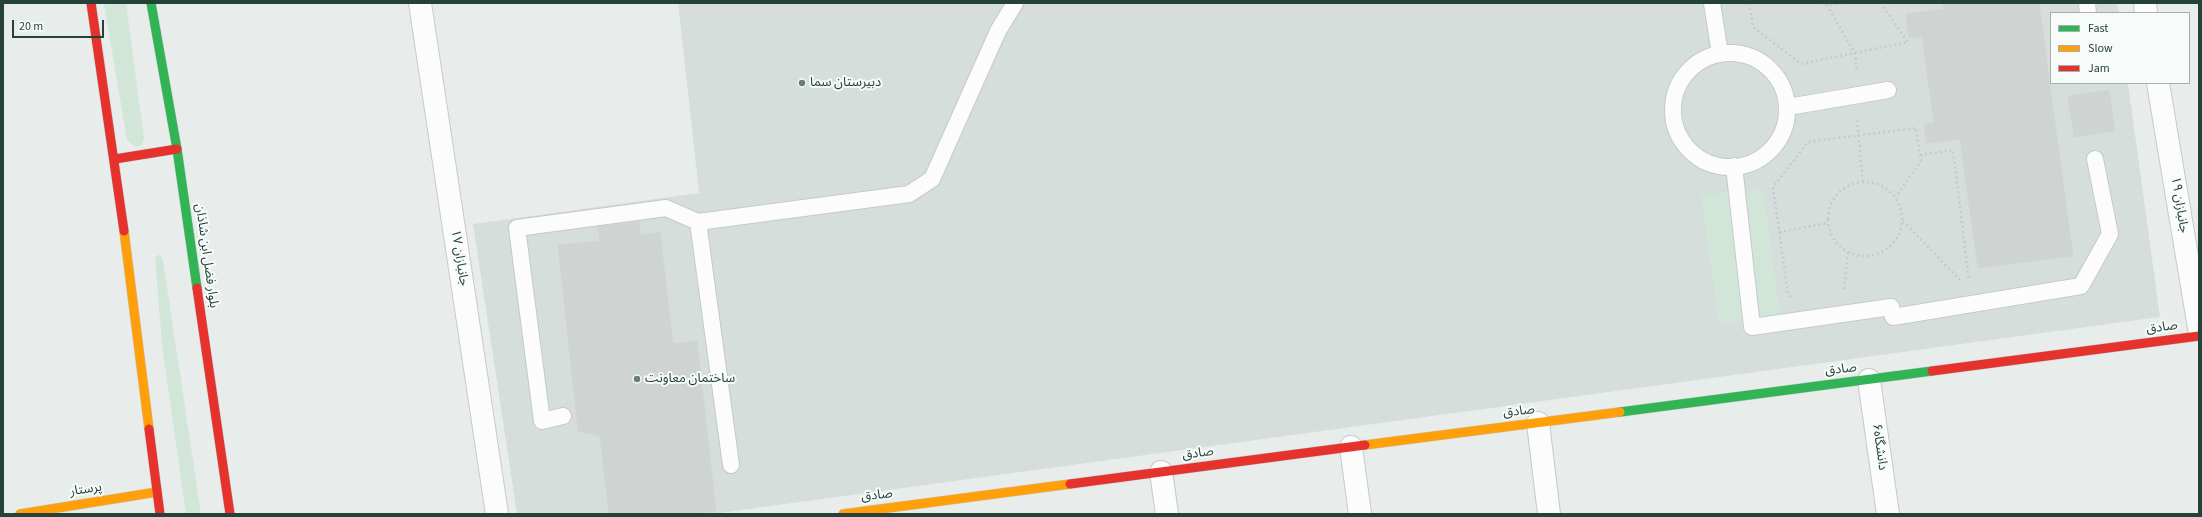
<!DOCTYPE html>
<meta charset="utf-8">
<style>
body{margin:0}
#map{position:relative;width:2202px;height:517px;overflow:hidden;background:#e8edeb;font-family:"Source Sans 3",sans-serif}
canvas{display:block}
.frame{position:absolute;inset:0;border:4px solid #24423a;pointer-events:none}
.legend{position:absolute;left:2050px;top:12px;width:140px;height:72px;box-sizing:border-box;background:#f7fbf9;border:1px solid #a3b1ad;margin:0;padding:5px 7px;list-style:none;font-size:12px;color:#24423a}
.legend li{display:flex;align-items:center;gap:8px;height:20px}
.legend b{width:20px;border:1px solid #a3b1ad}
.scale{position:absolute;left:12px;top:20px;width:92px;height:18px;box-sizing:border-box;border:2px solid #24423a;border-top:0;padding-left:5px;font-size:12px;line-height:14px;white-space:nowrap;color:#24423a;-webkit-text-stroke:3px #f7fbf9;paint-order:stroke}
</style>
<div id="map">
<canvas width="2202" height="517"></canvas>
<div class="frame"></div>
<ul class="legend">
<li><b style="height:5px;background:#30b455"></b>Fast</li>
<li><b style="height:5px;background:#ff9f0a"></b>Slow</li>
<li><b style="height:5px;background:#e5322d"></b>Jam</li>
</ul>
<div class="scale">20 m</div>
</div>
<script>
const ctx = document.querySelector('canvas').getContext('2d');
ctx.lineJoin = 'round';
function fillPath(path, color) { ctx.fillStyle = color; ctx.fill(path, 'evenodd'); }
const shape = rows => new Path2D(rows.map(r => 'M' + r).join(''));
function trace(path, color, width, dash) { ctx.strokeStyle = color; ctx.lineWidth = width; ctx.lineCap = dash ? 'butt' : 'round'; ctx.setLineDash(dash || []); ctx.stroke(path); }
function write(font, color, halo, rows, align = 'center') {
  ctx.font = font + ' "Source Sans 3","Noto Sans Arabic",sans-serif'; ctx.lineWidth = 4; ctx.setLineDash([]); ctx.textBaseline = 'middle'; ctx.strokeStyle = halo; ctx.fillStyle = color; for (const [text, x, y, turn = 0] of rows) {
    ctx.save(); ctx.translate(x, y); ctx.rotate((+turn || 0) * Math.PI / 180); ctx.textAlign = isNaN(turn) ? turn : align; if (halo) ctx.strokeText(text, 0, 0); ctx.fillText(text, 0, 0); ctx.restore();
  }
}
fillPath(shape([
 [678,3,2117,3,2119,13,2051,13,2051,83,2128,83,2160,317,712,514,517,514,473,224,699,193]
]), '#d6dedb');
fillPath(shape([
 [104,3,126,3,144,138,142,145,136,147,127,140],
 [1763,188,1780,315,1719,324,1701,196],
 [160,254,163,260,201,514,186,514,162,345,155,258]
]), '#d1e6d8');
const building = shape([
 [1943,3,2039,3,2073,256,1978,268,1960,139,1926,143,1924,124,1934,123,1922,37,1909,38,1906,14,1944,9,1943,3],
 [2109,90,2115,131,2074,137,2068,96,2109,90],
 [639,222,641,235,660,232,673,344,697,341,716,511,685,514,609,514,600,436,578,431,558,245,600,241,598,226,639,222]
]);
fillPath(building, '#cfd4d2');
trace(building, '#d1d6d4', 1);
const lane = shape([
 [1712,3,1720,54],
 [2087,3,2088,13],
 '1673 110a57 57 0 1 1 114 0a57 57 0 1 1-114 0Z',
 [1788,107,1888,90],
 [1734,166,1752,327,1891,307,1893,317,2081,286,2110,234,2095,159],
 [563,416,542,421,517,228,666,208,698,222],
 [731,465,698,222,909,194,932,179,998,31,1015,3]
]);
const street = shape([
 [420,3,497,514],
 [2145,3,2146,13],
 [2158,83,2199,328],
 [1869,380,1888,514],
 [1538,423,1549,514],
 [1351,447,1360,514],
 [1161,472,1167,514]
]);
const fast = shape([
 [151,3,177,149,197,288],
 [1620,412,1932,371]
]);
const slow = shape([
 [124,231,149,429],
 [1365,445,1620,412],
 [20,514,157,492],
 [843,514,1070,484]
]);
const jam = shape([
 [91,3,124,231],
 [115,159,177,149],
 [197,288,230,514],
 [1932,371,2199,336],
 [149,429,160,514],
 [1070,484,1365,445]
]);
trace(lane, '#c5cac8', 18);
trace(street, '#c5cac8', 24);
trace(fast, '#c3cbc8', 10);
trace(slow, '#c3cbc8', 10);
trace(jam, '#c3cbc8', 10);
trace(shape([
 [1749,3,1753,27,1801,64,1908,42,1881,3],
 [1820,3,1827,5,1844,3],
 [1827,5,1855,54,1857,71],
 [1857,120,1863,182],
 [1920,155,1953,150,1969,281],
 '1828 219a37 37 0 1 1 74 0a37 37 0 1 1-74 0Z',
 [1903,221,1961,281],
 [1779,232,1828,223],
 [1844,289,1848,252],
 [1791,297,1788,294,1773,187,1808,142,1916,128,1921,161,1896,197]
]), '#c3ccca', 2.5, [2, 3]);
trace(lane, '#fcfcfc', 16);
trace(street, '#fcfcfc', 22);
trace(fast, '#30b455', 9);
trace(slow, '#ff9f0a', 9);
trace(jam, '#e5322d', 9);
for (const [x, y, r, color] of [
 [802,83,4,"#697e78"],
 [637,379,4,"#697e78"]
]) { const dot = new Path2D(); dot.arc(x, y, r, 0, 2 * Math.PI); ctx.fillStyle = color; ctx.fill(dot); trace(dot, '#f7fbf9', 1.5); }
write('13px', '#24423a', '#f7fbf9', [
 ["دبیرستان سما",810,83],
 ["ساختمان معاونت",645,379]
], 'left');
write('13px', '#24423a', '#f7fbf9', [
 ["جانبازان ۱۹",2179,205,81],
 ["بلوار فضل ابن شاذان",206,256,82],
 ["جانبازان ۱۷",459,258,81],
 ["صادق",2162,328,-8],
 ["صادق",1841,370,-7],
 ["صادق",1519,412,-7],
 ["دانشگاه۶",1879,447,82],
 ["صادق",1198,454,-8],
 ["پرستار",86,490,-9],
 ["صادق",877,496,-7]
]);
</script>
